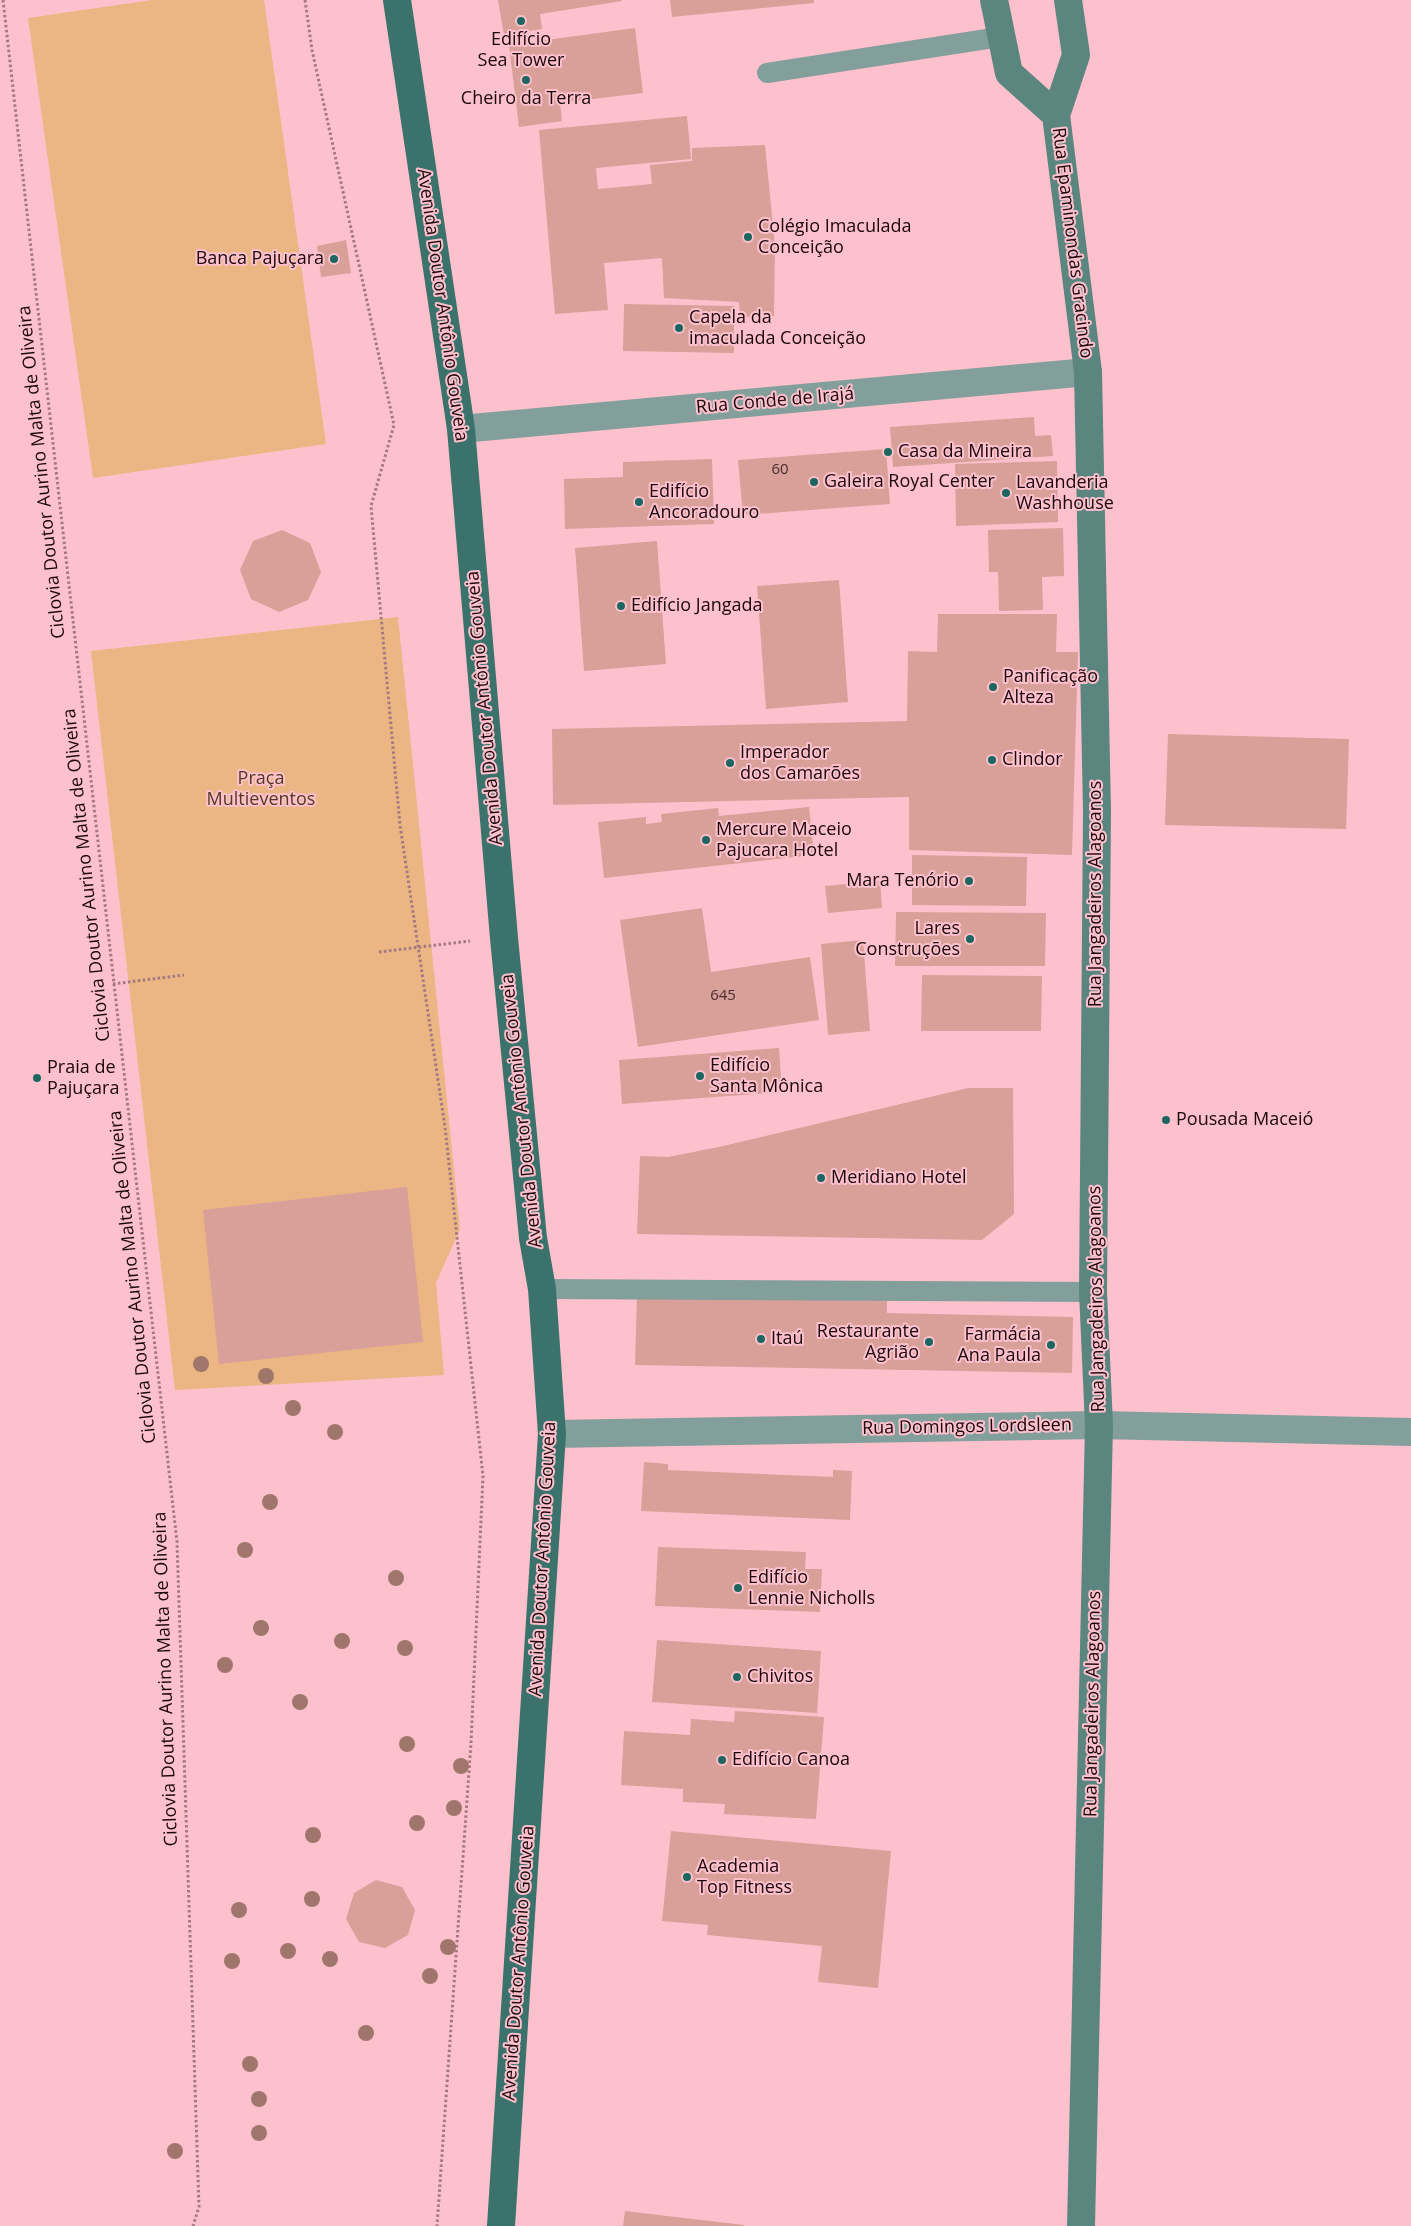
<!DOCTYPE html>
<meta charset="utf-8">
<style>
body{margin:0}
canvas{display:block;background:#fdc1cd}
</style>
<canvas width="1411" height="2226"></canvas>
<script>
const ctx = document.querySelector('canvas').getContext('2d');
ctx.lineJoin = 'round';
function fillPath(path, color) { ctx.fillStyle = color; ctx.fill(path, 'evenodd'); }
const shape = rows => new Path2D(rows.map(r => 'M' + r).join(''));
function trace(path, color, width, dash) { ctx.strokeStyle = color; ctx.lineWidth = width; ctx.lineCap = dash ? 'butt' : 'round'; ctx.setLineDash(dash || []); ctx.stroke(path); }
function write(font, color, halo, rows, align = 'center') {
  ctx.font = font + ' "Open Sans",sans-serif'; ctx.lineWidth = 4; ctx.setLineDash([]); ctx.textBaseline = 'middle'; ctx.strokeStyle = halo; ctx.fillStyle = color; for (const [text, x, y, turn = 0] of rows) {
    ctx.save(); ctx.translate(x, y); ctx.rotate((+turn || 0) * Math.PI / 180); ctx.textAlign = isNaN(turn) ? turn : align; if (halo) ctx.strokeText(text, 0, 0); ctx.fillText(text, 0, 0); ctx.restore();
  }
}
fillPath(shape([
 [152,0,264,0,326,444,93,478,28,18],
 [398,617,460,1229,436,1283,444,1375,175,1390,91,651]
]), '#ebb683');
fillPath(shape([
 [498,0,621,0,622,1,540,14,542,29,504,35],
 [670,0,814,0,814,3,672,17],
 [635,28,643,93,560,103,562,121,519,127,509,45],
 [687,116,691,159,596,168,598,189,652,184,650,165,692,161,692,148,765,145,775,247,774,316,740,317,739,302,664,298,662,258,604,263,608,310,555,314,539,130],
 [346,240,351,273,321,277,317,246],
 [624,304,734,306,734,353,623,351],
 [1034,417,1035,436,1051,435,1053,456,893,467,890,427],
 [886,449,890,504,743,515,738,460],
 [712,459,714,524,565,529,564,479,623,477,623,462],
 [1057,461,1058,522,956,526,955,464],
 [1063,528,1064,576,1042,577,1043,610,999,611,998,572,989,572,988,530],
 [282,530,310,543,321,572,308,600,279,612,251,599,240,570,253,541],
 [657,541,666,664,584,671,575,548],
 [839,580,848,702,766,709,757,586],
 [938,614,1057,614,1056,652,1078,652,1072,855,909,850,909,797,553,805,552,729,907,721,908,651,937,652],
 [1168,734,1349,739,1346,829,1165,825],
 [809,807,814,855,604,878,598,822,646,817,646,824,662,822,661,814,718,808,719,816],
 [912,855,1027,857,1026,906,912,905],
 [880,881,882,908,828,913,825,886],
 [702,908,711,972,810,957,819,1020,638,1047,620,920],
 [896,912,1046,913,1045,966,895,966],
 [863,940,870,1031,828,1035,821,944],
 [922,975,1042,976,1041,1031,921,1031],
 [779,1048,782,1092,622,1104,619,1060],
 [968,1088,1013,1088,1014,1214,982,1240,637,1234,640,1156,668,1157,719,1147],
 [407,1187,423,1342,219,1364,203,1210],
 [637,1295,887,1300,887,1313,1073,1317,1072,1373,635,1365],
 [644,1462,668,1464,668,1470,833,1477,833,1470,852,1471,850,1520,641,1511],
 [658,1547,806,1552,805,1569,822,1569,820,1612,655,1606],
 [657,1640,821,1651,817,1713,652,1702],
 [735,1711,824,1717,816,1819,724,1814,725,1804,683,1802,683,1789,621,1785,624,1731,690,1735,691,1719,734,1722],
 [671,1831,891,1851,878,1988,818,1982,822,1946,707,1935,708,1925,662,1921],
 [376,1880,402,1887,415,1910,408,1935,385,1948,359,1942,346,1919,354,1893],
 [625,2211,744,2225,744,2226,623,2226]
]), '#d99f99');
trace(shape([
 [3,0,177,1542,199,2207,193,2226],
 [305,0,312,50,394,425,371,506,400,825,445,1127,483,1476,471,1743,437,2226],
 [379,952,470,941],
 [113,984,184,975]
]), '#a47881', 3, [2.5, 2.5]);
trace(shape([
 [767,73,1000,37],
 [542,1289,1093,1292]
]), '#839f9b', 20);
trace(shape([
 [461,429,1088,372],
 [552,1434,1099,1425,1411,1432]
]), '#839f9b', 28);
trace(shape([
 [994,0,1009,73,1056,115],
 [1068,0,1076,55,1056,115,1088,372,1097,811,1093,1292,1099,1425,1081,2226]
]), '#5b8680', 28);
trace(shape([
 [397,0,461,429,504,938,533,1238,542,1289,552,1434,501,2226]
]), '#3b736c', 28);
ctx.fillStyle = '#a0766c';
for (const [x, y] of [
 [201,1364],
 [266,1376],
 [293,1408],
 [335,1432],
 [270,1502],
 [245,1550],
 [396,1578],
 [261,1628],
 [342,1641],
 [405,1648],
 [225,1665],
 [300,1702],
 [407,1744],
 [461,1766],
 [454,1808],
 [417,1823],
 [313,1835],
 [312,1899],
 [239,1910],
 [448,1947],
 [288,1951],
 [330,1959],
 [232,1961],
 [430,1976],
 [366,2033],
 [250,2064],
 [259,2099],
 [259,2133],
 [175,2151]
]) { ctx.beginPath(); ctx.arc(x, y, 8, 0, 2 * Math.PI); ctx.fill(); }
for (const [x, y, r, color] of [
 [521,21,5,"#1b665e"],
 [526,80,5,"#1b665e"],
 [748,237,5,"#1b665e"],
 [334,259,5,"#1b665e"],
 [679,328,5,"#1b665e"],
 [888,452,5,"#1b665e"],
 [814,482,5,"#1b665e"],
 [1006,493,5,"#1b665e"],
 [639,502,5,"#1b665e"],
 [621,606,5,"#1b665e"],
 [993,687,5,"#1b665e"],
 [992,760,5,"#1b665e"],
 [730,763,5,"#1b665e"],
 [706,840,5,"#1b665e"],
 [969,881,5,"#1b665e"],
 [970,939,5,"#1b665e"],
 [700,1076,5,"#1b665e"],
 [37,1078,5,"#1b665e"],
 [1166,1120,5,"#1b665e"],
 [821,1178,5,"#1b665e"],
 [761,1339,5,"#1b665e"],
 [929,1342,5,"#1b665e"],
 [1051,1345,5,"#1b665e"],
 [738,1588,5,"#1b665e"],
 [737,1677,5,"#1b665e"],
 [722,1760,5,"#1b665e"],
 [687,1877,5,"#1b665e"]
]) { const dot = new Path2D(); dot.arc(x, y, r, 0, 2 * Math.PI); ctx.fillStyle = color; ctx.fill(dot); trace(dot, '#fdc1cd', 2); }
write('15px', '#4a2d2f', null, [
 ["60",780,470],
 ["645",723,996]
]);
write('18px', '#1b070c', '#fdc1cd', [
 ["Edifício",521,40,"center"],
 ["Sea Tower",521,61,"center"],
 ["Cheiro da Terra",526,99,"center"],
 ["Colégio Imaculada",758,227],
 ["Conceição",758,248],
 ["Banca Pajuçara",324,259,"right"],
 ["Capela da",689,318],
 ["imaculada Conceição",689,339],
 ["Casa da Mineira",898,452],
 ["Galeira Royal Center",824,482],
 ["Lavanderia",1016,483],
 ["Washhouse",1016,504],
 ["Edifício",649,492],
 ["Ancoradouro",649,513],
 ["Edifício Jangada",631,606],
 ["Panificação",1003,677],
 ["Alteza",1003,698],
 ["Imperador",740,753],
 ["dos Camarões",740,774],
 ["Clindor",1002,760],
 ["Mercure Maceio",716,830],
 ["Pajucara Hotel",716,851],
 ["Mara Tenório",959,881,"right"],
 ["Lares",960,929,"right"],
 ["Construções",960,950,"right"],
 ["Edifício",710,1066],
 ["Santa Mônica",710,1087],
 ["Praia de",47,1068],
 ["Pajuçara",47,1089],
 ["Pousada Maceió",1176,1120],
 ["Meridiano Hotel",831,1178],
 ["Restaurante",919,1332,"right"],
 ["Agrião",919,1353,"right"],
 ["Farmácia",1041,1335,"right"],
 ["Ana Paula",1041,1356,"right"],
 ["Itaú",771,1339],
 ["Edifício",748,1578],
 ["Lennie Nicholls",748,1599],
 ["Chivitos",747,1677],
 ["Edifício Canoa",732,1760],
 ["Academia",697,1867],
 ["Top Fitness",697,1888]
], 'left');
write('18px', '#1b070c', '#fdc1cd', [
 ["Rua Epaminondas Gracindo",1072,243,83],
 ["Avenida Doutor Antônio Gouveia",442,305,82],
 ["Rua Conde de Irajá",775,401,-5],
 ["Ciclovia Doutor Aurino Malta de Oliveira",42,472,-96],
 ["Avenida Doutor Antônio Gouveia",485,708,-95],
 ["Ciclovia Doutor Aurino Malta de Oliveira",87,875,-96],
 ["Rua Jangadeiros Alagoanos",1096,894,-90],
 ["Avenida Doutor Antônio Gouveia",522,1111,-96],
 ["Ciclovia Doutor Aurino Malta de Oliveira",133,1277,-96],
 ["Rua Jangadeiros Alagoanos",1097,1299,-91],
 ["Rua Domingos Lordsleen",967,1427,-1],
 ["Avenida Doutor Antônio Gouveia",543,1559,-87],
 ["Ciclovia Doutor Aurino Malta de Oliveira",166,1679,-92],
 ["Rua Jangadeiros Alagoanos",1093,1704,-89],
 ["Avenida Doutor Antônio Gouveia",519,1963,-86]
]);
write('18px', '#54391d', '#fdc1cd', [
 ["Praça",261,779],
 ["Multieventos",261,800]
]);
</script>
